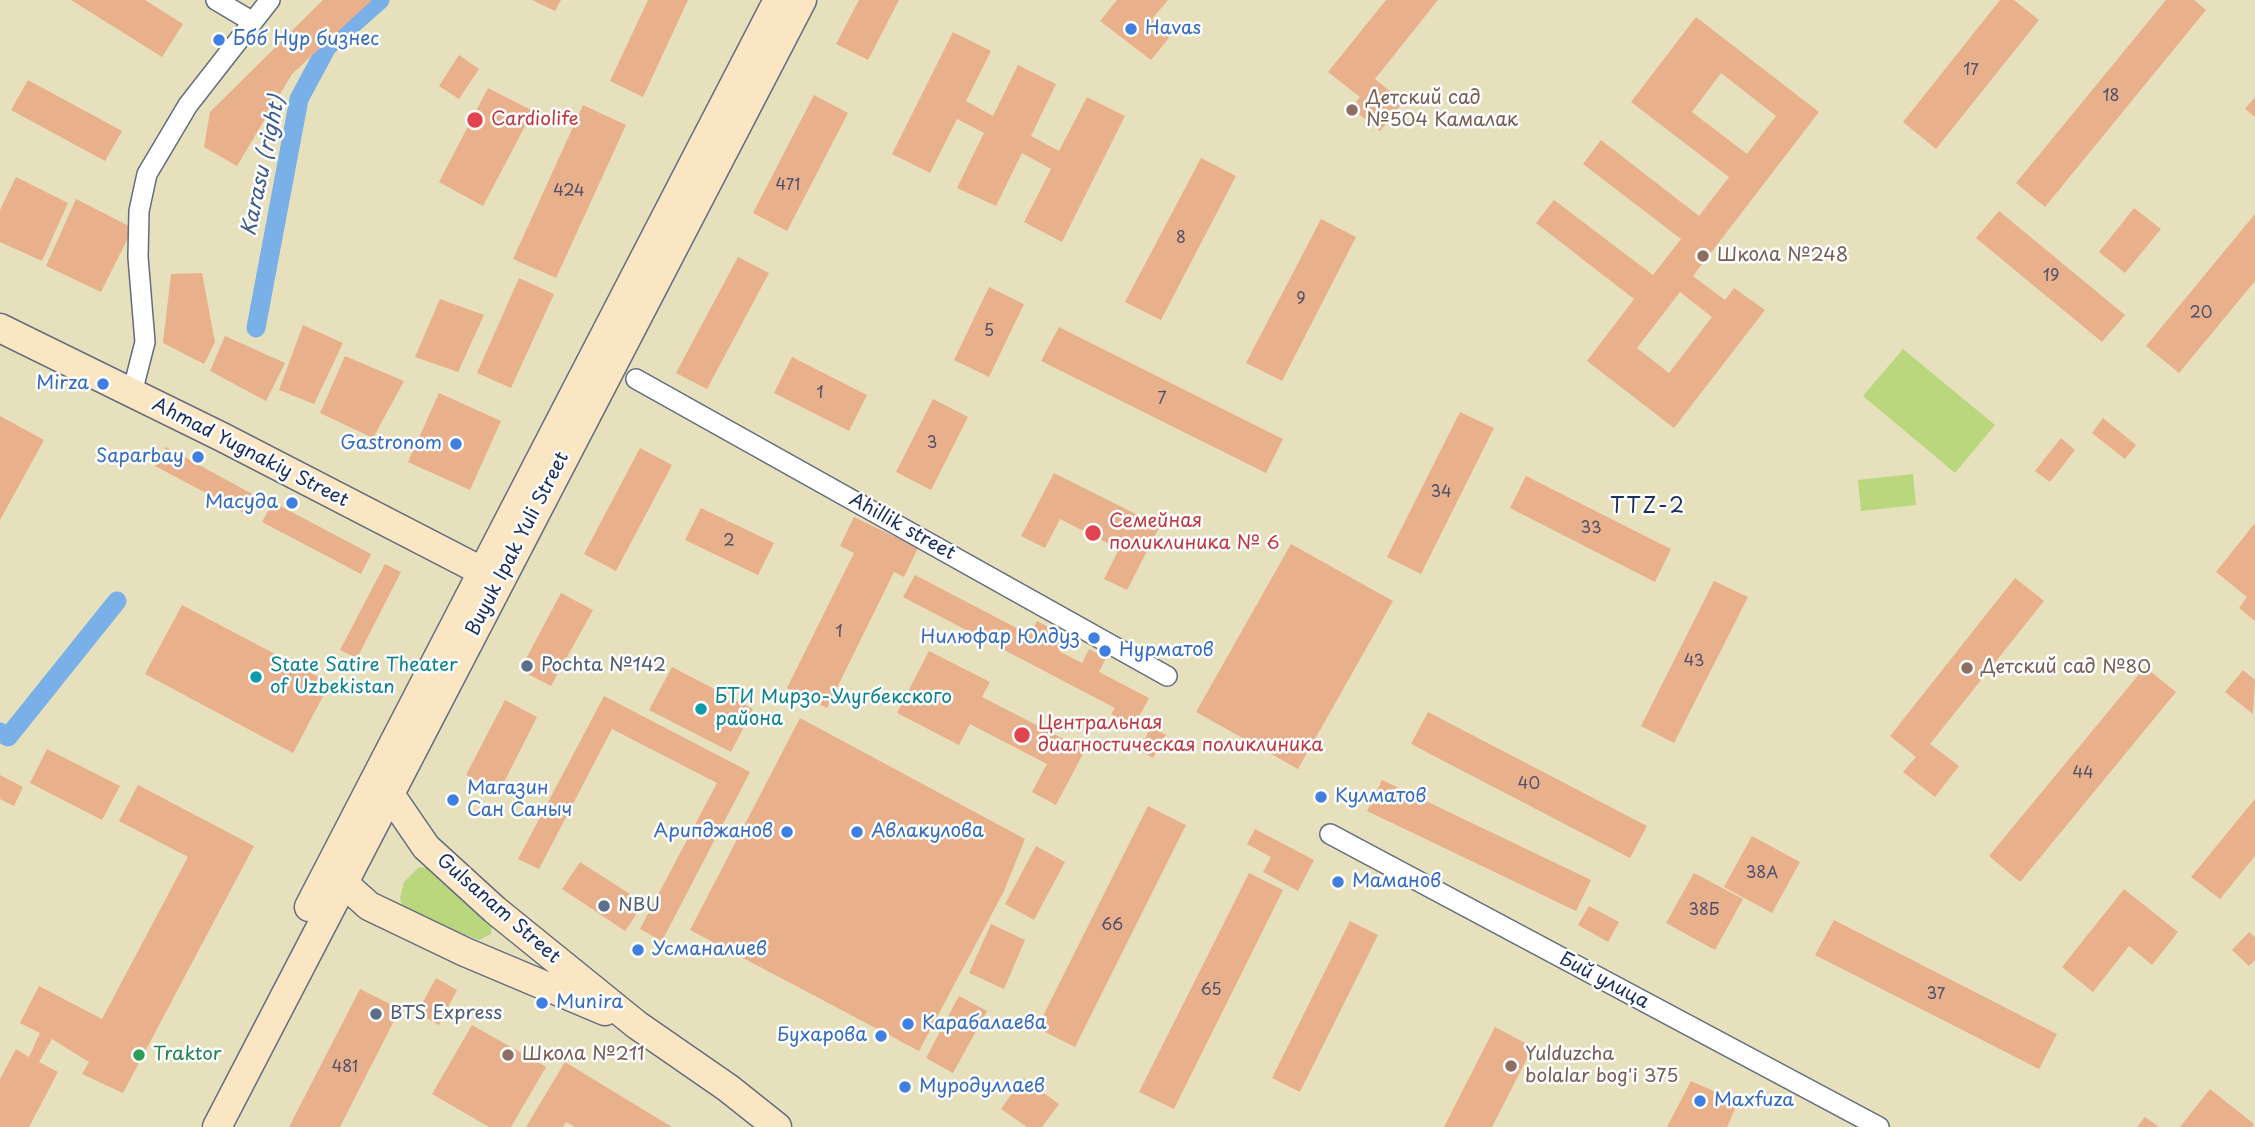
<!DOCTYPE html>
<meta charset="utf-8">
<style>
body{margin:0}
canvas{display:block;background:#e7e0bc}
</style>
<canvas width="2255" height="1127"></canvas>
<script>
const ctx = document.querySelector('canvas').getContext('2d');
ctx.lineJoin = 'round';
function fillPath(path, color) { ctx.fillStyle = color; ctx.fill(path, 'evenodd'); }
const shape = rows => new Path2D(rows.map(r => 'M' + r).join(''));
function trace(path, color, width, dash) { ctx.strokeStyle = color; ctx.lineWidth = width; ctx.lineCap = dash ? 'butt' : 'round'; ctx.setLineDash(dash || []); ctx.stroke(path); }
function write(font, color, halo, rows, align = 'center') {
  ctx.font = font + ' "Playpen Sans",sans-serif'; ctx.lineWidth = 5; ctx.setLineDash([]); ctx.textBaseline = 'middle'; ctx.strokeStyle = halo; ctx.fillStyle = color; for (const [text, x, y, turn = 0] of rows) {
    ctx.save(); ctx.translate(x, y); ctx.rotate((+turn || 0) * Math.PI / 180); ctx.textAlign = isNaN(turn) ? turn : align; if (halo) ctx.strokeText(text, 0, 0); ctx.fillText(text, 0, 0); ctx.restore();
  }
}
fillPath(shape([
 [1903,349,1995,425,1955,473,1863,396],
 [1913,474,1916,505,1861,511,1858,480],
 [419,867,430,868,492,925,491,934,479,940,403,910,400,898,404,882]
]), '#bad77d');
trace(shape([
 [256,328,299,99,327,47,380,0],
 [0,732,8,737,117,601]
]), '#78b0e7', 19);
fillPath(shape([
 [71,0,145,0,183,24,162,57],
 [323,0,372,0,292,74,237,166,204,147,210,112],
 [532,0,561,0,555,11],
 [648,0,688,0,643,97,610,81],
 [859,0,899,0,868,60,836,44],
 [1117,0,1168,0,1152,19,1172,34,1151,60,1100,21],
 [1386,0,1438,0,1375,79,1403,102,1380,131,1351,108,1360,97,1328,72],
 [2000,0,2014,0,2039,20,1936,149,1903,122],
 [2166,0,2194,0,2206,10,2045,207,2016,183],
 [1696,17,1819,112,1693,276,1725,300,1734,288,1765,310,1674,428,1587,361,1634,299,1536,223,1554,200,1653,275,1681,239,1583,164,1601,140,1699,216,1729,177,1631,102],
 [1721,73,1776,116,1747,154,1692,112],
 [1680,292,1712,317,1669,373,1637,348],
 [953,32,991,51,966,101,993,116,1018,65,1056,84,1031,136,1059,151,1087,97,1125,116,1062,242,1024,222,1051,169,1022,153,996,206,957,188,984,133,957,119,930,173,892,154],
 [459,55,479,69,459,99,439,86],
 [28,80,122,131,105,161,11,110],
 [488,88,533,111,483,206,439,182],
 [814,95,848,113,787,231,753,213],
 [2255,97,2255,117,2245,109],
 [583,105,626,125,556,278,513,259],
 [1201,158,1236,176,1161,320,1125,302],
 [16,177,68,203,42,261,0,242,0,210],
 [76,199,133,228,101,292,46,266],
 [2134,208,2161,229,2125,273,2099,252],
 [1999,211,2125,315,2102,342,1976,238],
 [2255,214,2255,281,2179,373,2146,346],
 [1321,219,1356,237,1282,381,1246,363],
 [738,257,769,273,707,389,676,373],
 [202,273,215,342,204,364,163,343,171,274],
 [519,278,554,294,511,388,477,373],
 [989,287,1024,304,989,377,954,360],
 [440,299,484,315,458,372,415,357],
 [303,325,343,343,314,404,279,390],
 [1059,327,1283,439,1266,473,1041,361],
 [225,336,285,363,266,401,210,371],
 [345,356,404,381,373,438,320,413],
 [792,357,867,395,849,431,774,393],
 [439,393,501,421,470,490,408,462],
 [933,399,968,417,931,490,896,472],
 [1460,412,1494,428,1421,574,1387,557],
 [0,416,44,440,0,520],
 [2103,418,2136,445,2125,459,2092,433],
 [2061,438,2075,450,2050,482,2035,471],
 [166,447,256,496,246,514,155,466],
 [640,448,672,465,616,571,584,554],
 [1054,473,1160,526,1127,590,1104,579,1119,549,1060,519,1045,548,1021,536],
 [1526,476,1671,549,1655,582,1510,508],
 [273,502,371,554,361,574,262,522],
 [701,508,774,543,758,575,685,540],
 [854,517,918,548,904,577,894,572,827,708,787,688,854,553,840,546],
 [2255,523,2255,621,2239,608,2247,597,2216,572],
 [1291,544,1393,601,1298,769,1196,712],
 [385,564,401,572,357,658,340,650],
 [915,575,1030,635,1037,621,1067,637,1059,651,1082,663,1089,649,1106,658,1099,672,1149,698,1134,726,1111,714,1115,708,903,597],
 [2015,578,2044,601,1930,744,1959,766,1935,797,1903,772,1916,757,1890,736],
 [1714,581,1748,597,1674,743,1641,726],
 [561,593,593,610,551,686,520,670],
 [182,605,330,683,293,753,145,674],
 [929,651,990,682,982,697,1085,750,1056,805,1032,792,1047,764,970,724,959,745,897,713],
 [672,667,753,709,731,752,649,710],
 [2145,667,2176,692,2020,882,1989,856],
 [2243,670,2255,680,2253,714,2225,692],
 [604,696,750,772,662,941,640,929,717,783,612,729,539,869,518,859],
 [505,700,537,717,499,792,466,775],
 [1428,712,1647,826,1630,858,1411,744],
 [800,718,1025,839,1004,891,919,1051,690,930],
 [1151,727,1166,735,1153,758,1139,750],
 [47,749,120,786,102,820,30,783],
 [0,775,23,787,14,806,0,799],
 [1382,780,1591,880,1576,911,1367,811],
 [138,785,254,846,123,1093,82,1074,89,1062,52,1039,39,1062,58,1072,29,1127,0,1127,0,1079,16,1049,29,1057,40,1033,20,1023,39,986,102,1019,188,857,119,821],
 [2255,799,2255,856,2220,899,2191,877],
 [1148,806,1186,825,1075,1047,1037,1028],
 [1255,829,1314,860,1298,891,1263,872,1271,857,1247,844],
 [1752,836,1800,862,1772,913,1724,887],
 [1036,846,1065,862,1034,920,1005,904],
 [580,862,644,903,625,931,562,889],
 [1249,873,1283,890,1174,1109,1139,1092],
 [1694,873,1743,899,1715,950,1666,923],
 [2124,889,2178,932,2152,965,2129,946,2093,992,2062,967],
 [1589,906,1619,922,1608,942,1578,925],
 [1834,920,2057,1034,2039,1069,1815,955],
 [1350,921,1378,935,1300,1092,1272,1078],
 [991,924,1025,940,1004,989,969,973],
 [2249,932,2255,937,2255,960,2249,966,2232,950],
 [436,978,457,990,439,1025,417,1013],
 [360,989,400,1009,340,1127,289,1127],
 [959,996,987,1011,953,1073,926,1058],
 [472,1025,546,1067,511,1127,489,1127,432,1094],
 [1495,1027,1533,1047,1492,1127,1444,1127],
 [565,1062,672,1127,575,1127,566,1122,563,1127,526,1127],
 [1023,1078,1059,1104,1042,1127,1027,1127,1001,1109],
 [1691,1081,1738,1102,1727,1127,1667,1127],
 [2210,1089,2254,1124,2252,1127,2180,1127],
 [2145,1117,2159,1127,2137,1127]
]), '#e9b08c');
const street = shape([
 [216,0,253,22],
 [636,379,1167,676],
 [132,393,145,342,138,257,139,211,147,174,188,105,270,0],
 [1330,834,1879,1127]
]);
const secondary = shape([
 [0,328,222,437,497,579],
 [377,786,389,793,426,847,495,910,637,1025,728,1088,777,1127],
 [331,872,369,906,465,952,605,1011],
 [309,907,778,0],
 [217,1127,802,0]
]);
trace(street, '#626d7f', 22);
trace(secondary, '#626d7f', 31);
trace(street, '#fff', 19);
trace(secondary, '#fbe6c4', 28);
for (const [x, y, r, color] of [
 [1131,29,7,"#3f7fe0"],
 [219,40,7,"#3f7fe0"],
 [1352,110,7,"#8d6e63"],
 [475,120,9,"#e0444e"],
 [1703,256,7,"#8d6e63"],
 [103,384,7,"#3f7fe0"],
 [456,444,7,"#3f7fe0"],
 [198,457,7,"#3f7fe0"],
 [292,503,7,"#3f7fe0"],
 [1093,533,9,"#e0444e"],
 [1094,638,7,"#3f7fe0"],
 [1105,651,7,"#3f7fe0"],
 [527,666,7,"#5c6f8a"],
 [1967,668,7,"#8d6e63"],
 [256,677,7,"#0f9aa8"],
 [701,709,7,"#0f9aa8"],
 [1022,735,9,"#e0444e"],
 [1321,797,7,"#3f7fe0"],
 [453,800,7,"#3f7fe0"],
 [787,832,7,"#3f7fe0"],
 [857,832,7,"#3f7fe0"],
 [1338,882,7,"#3f7fe0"],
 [604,906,7,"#5c6f8a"],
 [638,950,7,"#3f7fe0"],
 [542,1003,7,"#3f7fe0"],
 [376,1014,7,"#5c6f8a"],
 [908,1024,7,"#3f7fe0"],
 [881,1036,7,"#3f7fe0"],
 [139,1055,7,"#2e9e5b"],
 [508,1055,7,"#8d6e63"],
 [1511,1066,7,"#8d6e63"],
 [905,1087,7,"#3f7fe0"],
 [1700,1101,7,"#3f7fe0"]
]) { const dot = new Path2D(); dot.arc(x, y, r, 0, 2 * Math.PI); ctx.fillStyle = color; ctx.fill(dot); trace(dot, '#fff', 2.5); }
write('16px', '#4e4f6a', null, [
 ["17",1971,71],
 ["18",2111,97],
 ["471",788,186],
 ["424",569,192],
 ["8",1181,239],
 ["19",2051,277],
 ["9",1301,300],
 ["20",2201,314],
 ["5",989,332],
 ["1",820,394],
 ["7",1162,400],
 ["3",932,444],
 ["34",1441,493],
 ["33",1591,529],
 ["2",729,542],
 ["1",839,633],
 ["43",1694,662],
 ["44",2083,774],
 ["40",1529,785],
 ["38A",1762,874],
 ["38Б",1704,911],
 ["66",1112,926],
 ["65",1211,991],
 ["37",1936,995],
 ["481",345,1068]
]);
write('19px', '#366cbe', '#fff', [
 ["Havas",1145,29],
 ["Ббб Нур бизнес",233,40],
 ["Mirza",89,384,"right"],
 ["Gastronom",442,444,"right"],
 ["Saparbay",184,457,"right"],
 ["Масуда",278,503,"right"],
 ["Нилюфар Юлдуз",1080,638,"right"],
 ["Нурматов",1119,651],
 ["Магазин",467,789],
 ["Сан Саныч",467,811],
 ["Кулматов",1335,797],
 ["Арипджанов",773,832,"right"],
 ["Авлакулова",871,832],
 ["Маманов",1352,882],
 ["Усманалиев",652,950],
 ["Munira",556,1003],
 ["Карабалаева",922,1024],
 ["Бухарова",867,1036,"right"],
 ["Муродуллаев",919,1087],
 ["Maxfuza",1714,1101]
], 'left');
write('19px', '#785e54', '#fff', [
 ["Детский сад",1366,99],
 ["№504 Камалак",1366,121],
 ["Школа №248",1717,256],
 ["Детский сад №80",1981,668],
 ["Школа №211",522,1055],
 ["Yulduzcha",1525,1055],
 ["bolalar bog'i 375",1525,1077]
], 'left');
write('19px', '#be3a42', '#fff', [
 ["Cardiolife",491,120],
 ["Семейная",1109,522],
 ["поликлиника № 6",1109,544],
 ["Центральная",1038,724],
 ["диагностическая поликлиника",1038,746]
], 'left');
write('19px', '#1b2f5e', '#fff', [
 ["Ahmad Yugnakiy Street",250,453,27],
 ["Ahillik street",902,527,29],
 ["Buyuk Ipak Yuli Street",518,544,-63],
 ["Gulsanam Street",498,909,41],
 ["Бий улица",1604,981,28]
]);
write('19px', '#0d838f', '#fff', [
 ["State Satire Theater",270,666],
 ["of Uzbekistan",270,688],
 ["БТИ Мирзо-Улугбекского",715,698],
 ["района",715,720]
], 'left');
write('19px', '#4e5e75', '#fff', [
 ["Pochta №142",541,666],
 ["NBU",618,906],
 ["BTS Express",390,1014]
], 'left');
write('19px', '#27864d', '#fff', [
 ["Traktor",153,1055]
], 'left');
write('italic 21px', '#3c5c8e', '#fff', [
 ["Karasu (right)",264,166,-78]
]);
ctx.letterSpacing = '2px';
write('21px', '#1b2f5e', '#fff', [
 ["TTZ-2",1648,507]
]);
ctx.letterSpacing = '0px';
</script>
